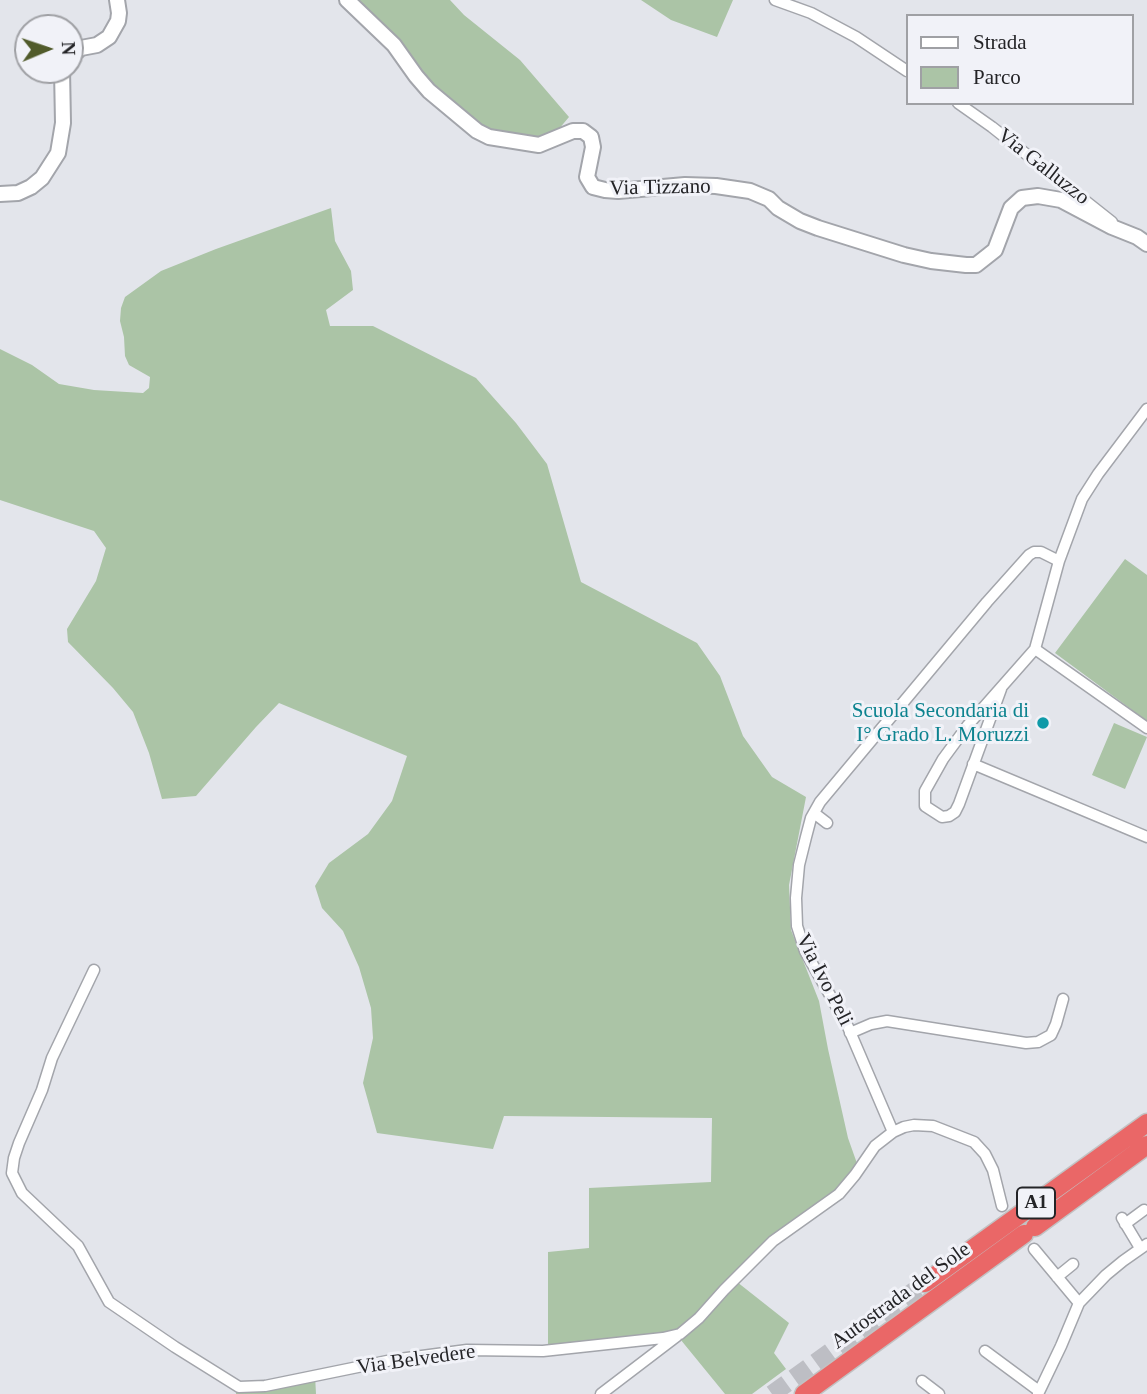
<!DOCTYPE html>
<meta charset="utf-8">
<style>
body{margin:0}
#map{position:relative;width:1147px;height:1394px;overflow:hidden;background:#e3e5eb;font-family:Georgia,serif}
canvas{display:block}
.legend{position:absolute;left:906px;top:14px;width:228px;height:91px;box-sizing:border-box;background:#f1f2f8;border:2px solid #9fa0a4;margin:0;padding:9px 12px;list-style:none;font-size:21px;color:#242427}
.legend li{display:flex;align-items:center;gap:14px;height:35px}
.legend b{width:35px;border:2px solid #9fa0a4}
.north{position:absolute;left:14px;top:14px;width:70px;height:70px;box-sizing:border-box;background:#f1f2f8;border:2px solid #9fa0a4;border-radius:50%;rotate:88deg;font-size:19px;font-weight:700;line-height:28px;text-align:center;color:#242427}
.north::after{content:'';display:block;margin:auto;width:24px;height:32px;background:#515b2b;clip-path:polygon(50% 0,100% 100%,50% 72%,0 100%)}
</style>
<div id="map">
<canvas width="1147" height="1394"></canvas>
<ul class="legend">
<li><b style="height:9px;background:#fff"></b>Strada</li>
<li><b style="height:19px;background:#abc4a6"></b>Parco</li>
</ul>
<div class="north">N</div>
</div>
<script>
const ctx = document.querySelector('canvas').getContext('2d');
ctx.lineJoin = 'round';
function fillPath(path, color) { ctx.fillStyle = color; ctx.fill(path, 'evenodd'); }
const shape = rows => new Path2D(rows.map(r => 'M' + r).join(''));
function trace(path, color, width, dash) { ctx.strokeStyle = color; ctx.lineWidth = width; ctx.lineCap = dash ? 'butt' : 'round'; ctx.setLineDash(dash || []); ctx.stroke(path); }
function write(font, color, halo, rows, align = 'center') {
  ctx.font = font + ' Georgia,serif'; ctx.lineWidth = 6; ctx.setLineDash([]); ctx.textBaseline = 'middle'; ctx.strokeStyle = halo; ctx.fillStyle = color; for (const [text, x, y, turn = 0] of rows) {
    ctx.save(); ctx.translate(x, y); ctx.rotate((+turn || 0) * Math.PI / 180); ctx.textAlign = isNaN(turn) ? turn : align; if (halo) ctx.strokeText(text, 0, 0); ctx.fillText(text, 0, 0); ctx.restore();
  }
}
fillPath(shape([
 [344,0,450,0,464,15,520,60,569,117,553,136,525,143,476,130],
 [641,0,733,0,717,37,671,20],
 [331,208,335,241,351,271,353,290,326,310,330,326,373,326,476,378,516,423,547,464,581,582,697,643,720,676,743,736,772,777,806,797,789,885,791,930,819,1001,828,1049,848,1138,859,1169,840,1194,732,1278,789,1323,774,1353,786,1369,752,1394,725,1394,676,1334,548,1349,548,1252,589,1248,589,1188,711,1182,712,1118,504,1116,493,1149,377,1133,363,1083,373,1038,371,1008,359,967,343,931,322,908,315,886,329,863,368,834,392,801,407,756,279,703,256,727,196,796,162,799,149,753,133,712,113,688,68,642,67,629,96,581,106,548,94,531,0,500,0,349,32,365,59,384,94,390,143,393,149,388,150,377,129,365,125,356,124,337,120,321,121,308,125,297,161,271,216,249],
 [1125,559,1147,575,1147,721,1055,653],
 [1114,723,1147,737,1125,789,1092,775],
 [315,1375,316,1394,236,1394,236,1386]
]), '#abc4a6');
trace(shape([
 [772,1394,925,1283]
]), '#bdbec4', 18, [18, 9]);
const street = shape([
 [775,0,811,13,856,37,907,71],
 [958,103,992,127,1112,222],
 [1035,649,1147,728],
 [1001,689,959,804,955,812,949,816,942,817,925,806,925,791,943,759,968,725,1035,649,1059,561,1082,499,1098,474,1147,409],
 [973,764,1147,837],
 [814,813,827,823],
 [94,970,52,1058,42,1090,19,1143,14,1158,12,1173,22,1193,78,1246,109,1302,175,1347,239,1387,265,1386,392,1360,467,1350,543,1351,663,1338,680,1334,699,1318,724,1290,773,1241,839,1194,855,1175,875,1146,893,1132,904,1127,914,1125,933,1126,974,1142,985,1154,993,1170,1002,1206],
 [850,1033,871,1024,887,1021,1026,1043,1038,1042,1051,1035,1056,1024,1063,999],
 [893,1132,848,1027,805,951,797,926,796,898,799,865,806,837,811,818,820,802,987,602,1029,555,1034,552,1041,552,1059,561],
 [1122,1218,1140,1248],
 [1125,1224,1144,1210],
 [1034,1249,1079,1303],
 [1057,1277,1073,1264],
 [985,1351,1039,1391],
 [922,1381,939,1394],
 [601,1394,677,1336],
 [1038,1394,1061,1346,1079,1303,1106,1275,1123,1261,1147,1244]
]);
const secondary = shape([
 [347,0,394,45,416,76,429,91,477,131,489,137,539,145,573,131,583,131,591,137,593,147,587,177,593,187,605,190,618,191,685,185,716,186,750,191,769,199,778,208,800,221,818,228,904,255,931,261,966,265,976,265,995,250,1011,208,1022,198,1038,196,1061,200,1112,227,1137,237,1147,244],
 [70,57,81,48,97,45,109,37,118,21,119,13,117,0],
 [0,194,18,193,31,187,42,178,58,153,63,123,62,70]
]);
const highway = shape([
 [1035,1227,1147,1145],
 [925,1283,1147,1123],
 [804,1394,1024,1234]
]);
trace(street, '#a3a5ab', 13);
trace(secondary, '#a3a5ab', 18);
trace(highway, '#c2c2c3', 21);
trace(street, '#fff', 10);
trace(secondary, '#fff', 14);
trace(highway, '#ea6767', 18);
for (const [x, y, r, color] of [
 [1043,723,7,"#0f9aa8"]
]) { const dot = new Path2D(); dot.arc(x, y, r, 0, 2 * Math.PI); ctx.fillStyle = color; ctx.fill(dot); trace(dot, '#f1f2f8', 2.5); }
for (const [x, y, w] of [
 [1036,1203,38]
]) { const box = new Path2D(); box.roundRect(x - w / 2, y - 15.5, w, 31, 5); ctx.fillStyle = '#f1f2f8'; ctx.fill(box); trace(box, '#242427', 2); }
write('bold 19px', '#242427', null, [
 ["A1",1036,1203]
]);
write('21px', '#242427', '#f1f2f8', [
 ["Via Galluzzo",1043,167,38],
 ["Via Tizzano",660,188,-1],
 ["Via Ivo Peli",824,980,63],
 ["Autostrada del Sole",901,1296,-36],
 ["Via Belvedere",416,1360,-8]
]);
write('21px', '#0d838f', '#f1f2f8', [
 ["Scuola Secondaria di",1029,711],
 ["I° Grado L. Moruzzi",1029,735]
], 'right');
</script>
